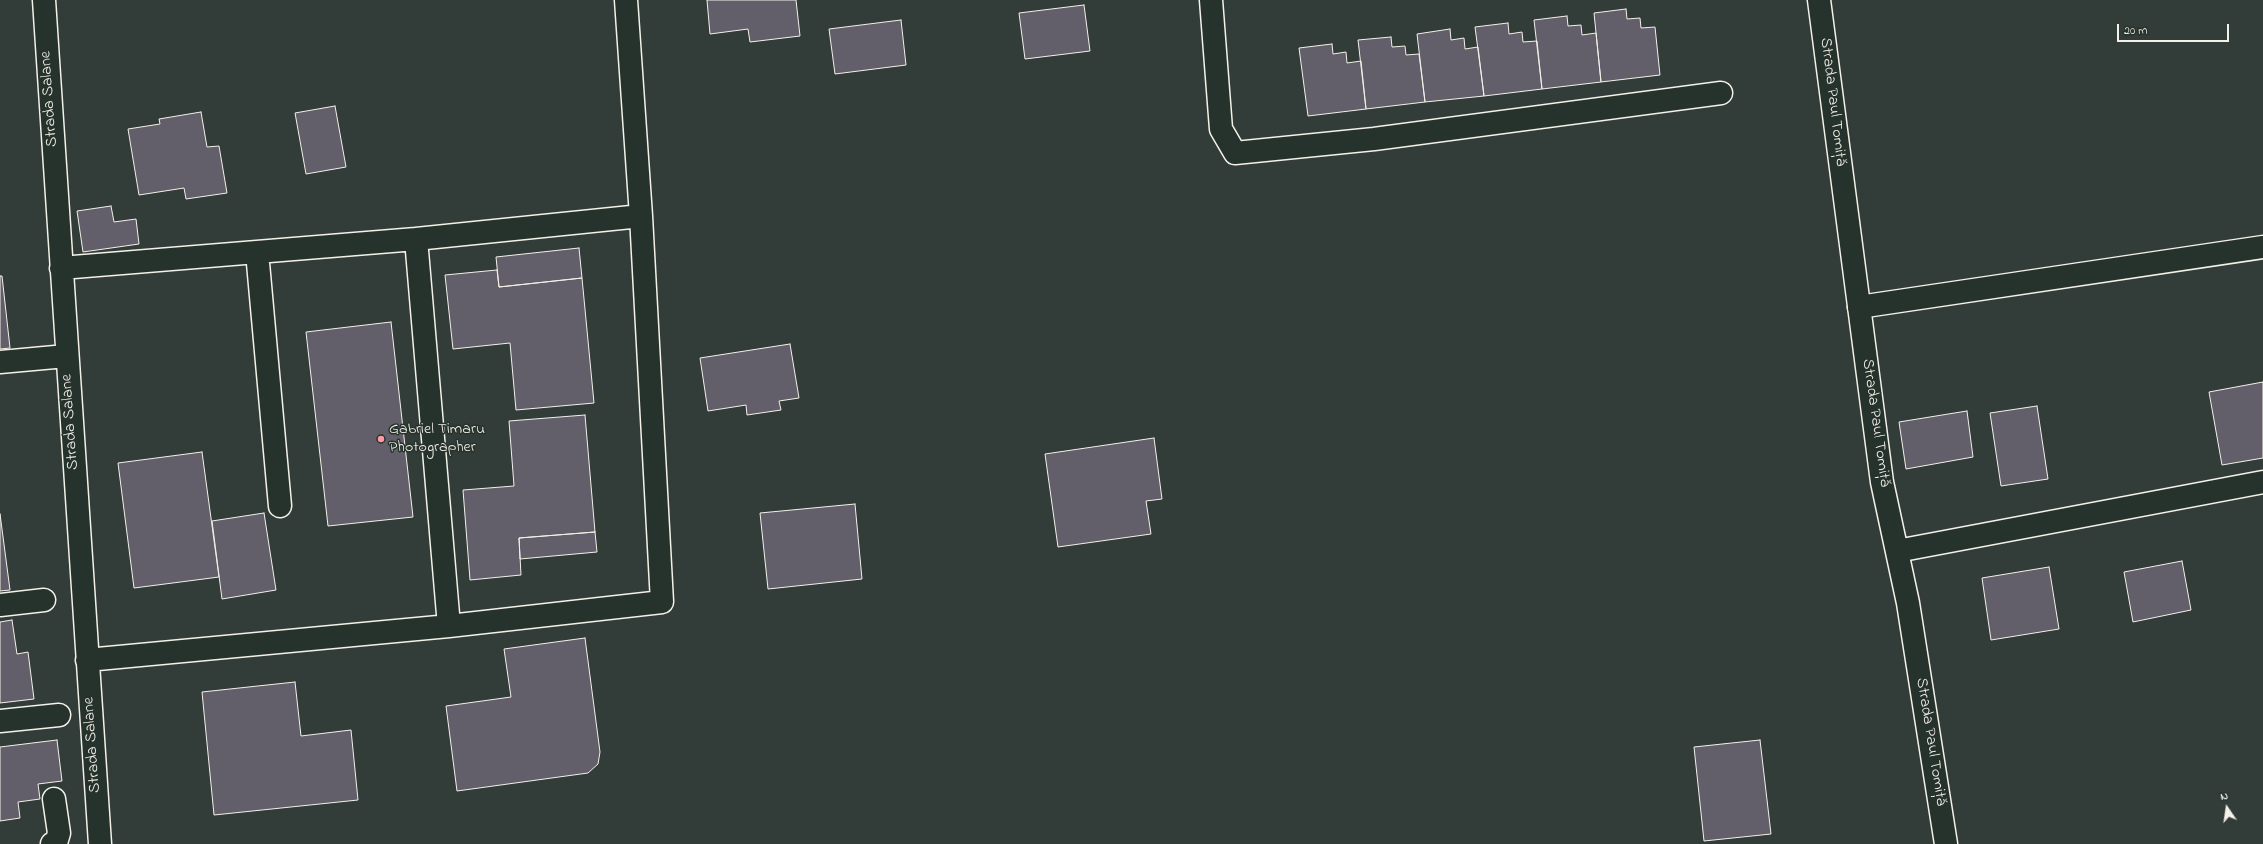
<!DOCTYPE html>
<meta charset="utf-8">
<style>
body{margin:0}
#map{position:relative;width:2263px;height:844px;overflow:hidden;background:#323c39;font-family:"Indie Flower",sans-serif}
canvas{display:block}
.north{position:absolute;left:2207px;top:788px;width:40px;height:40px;-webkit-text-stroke:3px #26332d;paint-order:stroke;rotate:347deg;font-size:11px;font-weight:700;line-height:16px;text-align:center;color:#f4f1e8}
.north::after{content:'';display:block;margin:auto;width:14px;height:18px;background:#f4f1e8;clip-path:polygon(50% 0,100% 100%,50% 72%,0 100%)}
.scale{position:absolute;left:2117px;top:24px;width:112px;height:18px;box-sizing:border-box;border:2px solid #f4f1e8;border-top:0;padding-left:5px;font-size:12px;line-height:14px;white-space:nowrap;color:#f4f1e8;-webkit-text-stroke:3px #26332d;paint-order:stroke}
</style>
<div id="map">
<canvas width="2263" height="844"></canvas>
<div class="north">N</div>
<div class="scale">20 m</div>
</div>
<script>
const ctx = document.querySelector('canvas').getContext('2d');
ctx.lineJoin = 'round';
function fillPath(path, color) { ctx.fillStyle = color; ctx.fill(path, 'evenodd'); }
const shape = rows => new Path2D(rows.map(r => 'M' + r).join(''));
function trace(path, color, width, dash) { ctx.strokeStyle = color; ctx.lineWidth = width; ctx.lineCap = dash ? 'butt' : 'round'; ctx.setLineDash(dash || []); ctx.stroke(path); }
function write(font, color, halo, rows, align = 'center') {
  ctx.font = font + ' "Indie Flower",sans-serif'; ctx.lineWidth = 3; ctx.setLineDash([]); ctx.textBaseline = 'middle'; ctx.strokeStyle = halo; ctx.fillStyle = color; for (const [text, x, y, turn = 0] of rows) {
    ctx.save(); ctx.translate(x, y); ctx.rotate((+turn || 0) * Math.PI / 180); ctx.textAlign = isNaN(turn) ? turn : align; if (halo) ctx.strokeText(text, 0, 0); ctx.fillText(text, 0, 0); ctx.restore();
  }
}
const building = shape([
 [707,0,796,0,800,36,750,42,748,29,710,34,707,0],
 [1084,5,1090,51,1025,59,1019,13,1084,5],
 [1626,9,1627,19,1640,18,1641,28,1655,27,1660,75,1601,82,1594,13,1626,9],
 [1567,16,1568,26,1581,25,1582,35,1596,33,1601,82,1542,89,1534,20,1567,16],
 [901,20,906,65,835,74,829,29,901,20],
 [1508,23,1509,34,1522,32,1523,42,1537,41,1542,89,1484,96,1475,27,1508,23],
 [1450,29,1451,40,1464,38,1465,49,1478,47,1484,96,1425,102,1417,34,1450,29],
 [1391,37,1392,47,1405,46,1406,55,1419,54,1425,102,1366,109,1358,40,1391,37],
 [1332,44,1333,54,1346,52,1347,63,1361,61,1366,109,1308,116,1299,48,1332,44],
 [335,106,346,167,306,174,295,113,335,106],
 [201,112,207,147,219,146,227,193,186,199,184,188,139,195,128,129,160,124,159,119,201,112],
 [111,206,114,222,136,219,139,244,83,252,77,211,111,206],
 [579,248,582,278,499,287,496,257,579,248],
 [497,270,499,287,582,278,594,403,516,410,510,343,453,349,445,275,497,270],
 [0,276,2,276,10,348,0,349,0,276],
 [391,322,413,517,328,526,306,332,391,322],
 [790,344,799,398,779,401,781,410,747,415,746,405,708,411,700,358,790,344],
 [2263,382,2263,458,2222,465,2209,392,2263,382],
 [2037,406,2048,479,2001,486,1990,413,2037,406],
 [1967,411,1973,457,1906,469,1899,422,1967,411],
 [585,415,595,532,519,538,521,575,470,580,463,490,514,486,509,421,585,415],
 [1154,438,1162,499,1146,501,1151,534,1058,547,1045,454,1154,438],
 [202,452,219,577,134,588,118,463,202,452],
 [855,504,862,579,768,589,760,513,855,504],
 [264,513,276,590,222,599,212,521,264,513],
 [0,514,10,590,0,591,0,514],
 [595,532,597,552,520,559,519,538,595,532],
 [2182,561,2191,610,2133,622,2124,572,2182,561],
 [2049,567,2059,629,1991,640,1982,578,2049,567],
 [12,620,17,654,28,652,34,699,0,703,0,622,12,620],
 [585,638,600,752,598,764,588,773,457,791,446,706,511,697,504,649,585,638],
 [295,682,301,736,351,730,358,800,214,815,202,692,295,682],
 [57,740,62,781,38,784,40,799,18,802,20,818,0,821,0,747,57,740],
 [1760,740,1771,834,1704,841,1694,747,1760,740]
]);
fillPath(building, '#625f6b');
trace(building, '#f4f1e8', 1);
const service = shape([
 [1859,307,2263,247]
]);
const minor = shape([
 [44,0,100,844],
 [1211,0,1221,129,1235,153,1374,139,1721,93],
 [1819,0,1882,482,1908,603,1946,844],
 [416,239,449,626],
 [257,252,280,506],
 [61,268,416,239,641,216],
 [0,362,66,356],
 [1897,551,2263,482],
 [0,605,44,600],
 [87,660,449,626,662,602,641,216,626,0],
 [0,721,59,715],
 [52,844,56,843,59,833,54,799]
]);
trace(service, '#f4f1e8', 25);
trace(minor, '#f4f1e8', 25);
trace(service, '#26332d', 22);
trace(minor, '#26332d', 22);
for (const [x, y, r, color] of [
 [381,439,4,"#ff9aa2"]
]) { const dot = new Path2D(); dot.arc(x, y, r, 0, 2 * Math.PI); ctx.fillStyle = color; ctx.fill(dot); trace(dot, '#26332d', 1.5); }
write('16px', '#f4f1e8', '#26332d', [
 ["Strada Salane",50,99,-94],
 ["Strada Paul Tomiță",1832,102,83],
 ["Strada Salane",71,422,-94],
 ["Strada Paul Tomiță",1875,423,82],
 ["Strada Paul Tomiță",1930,742,81],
 ["Strada Salane",93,745,-94]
]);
write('16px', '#f4f1e8', '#26332d', [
 ["Gabriel Timaru",389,430],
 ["Photographer",389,448]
], 'left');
</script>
